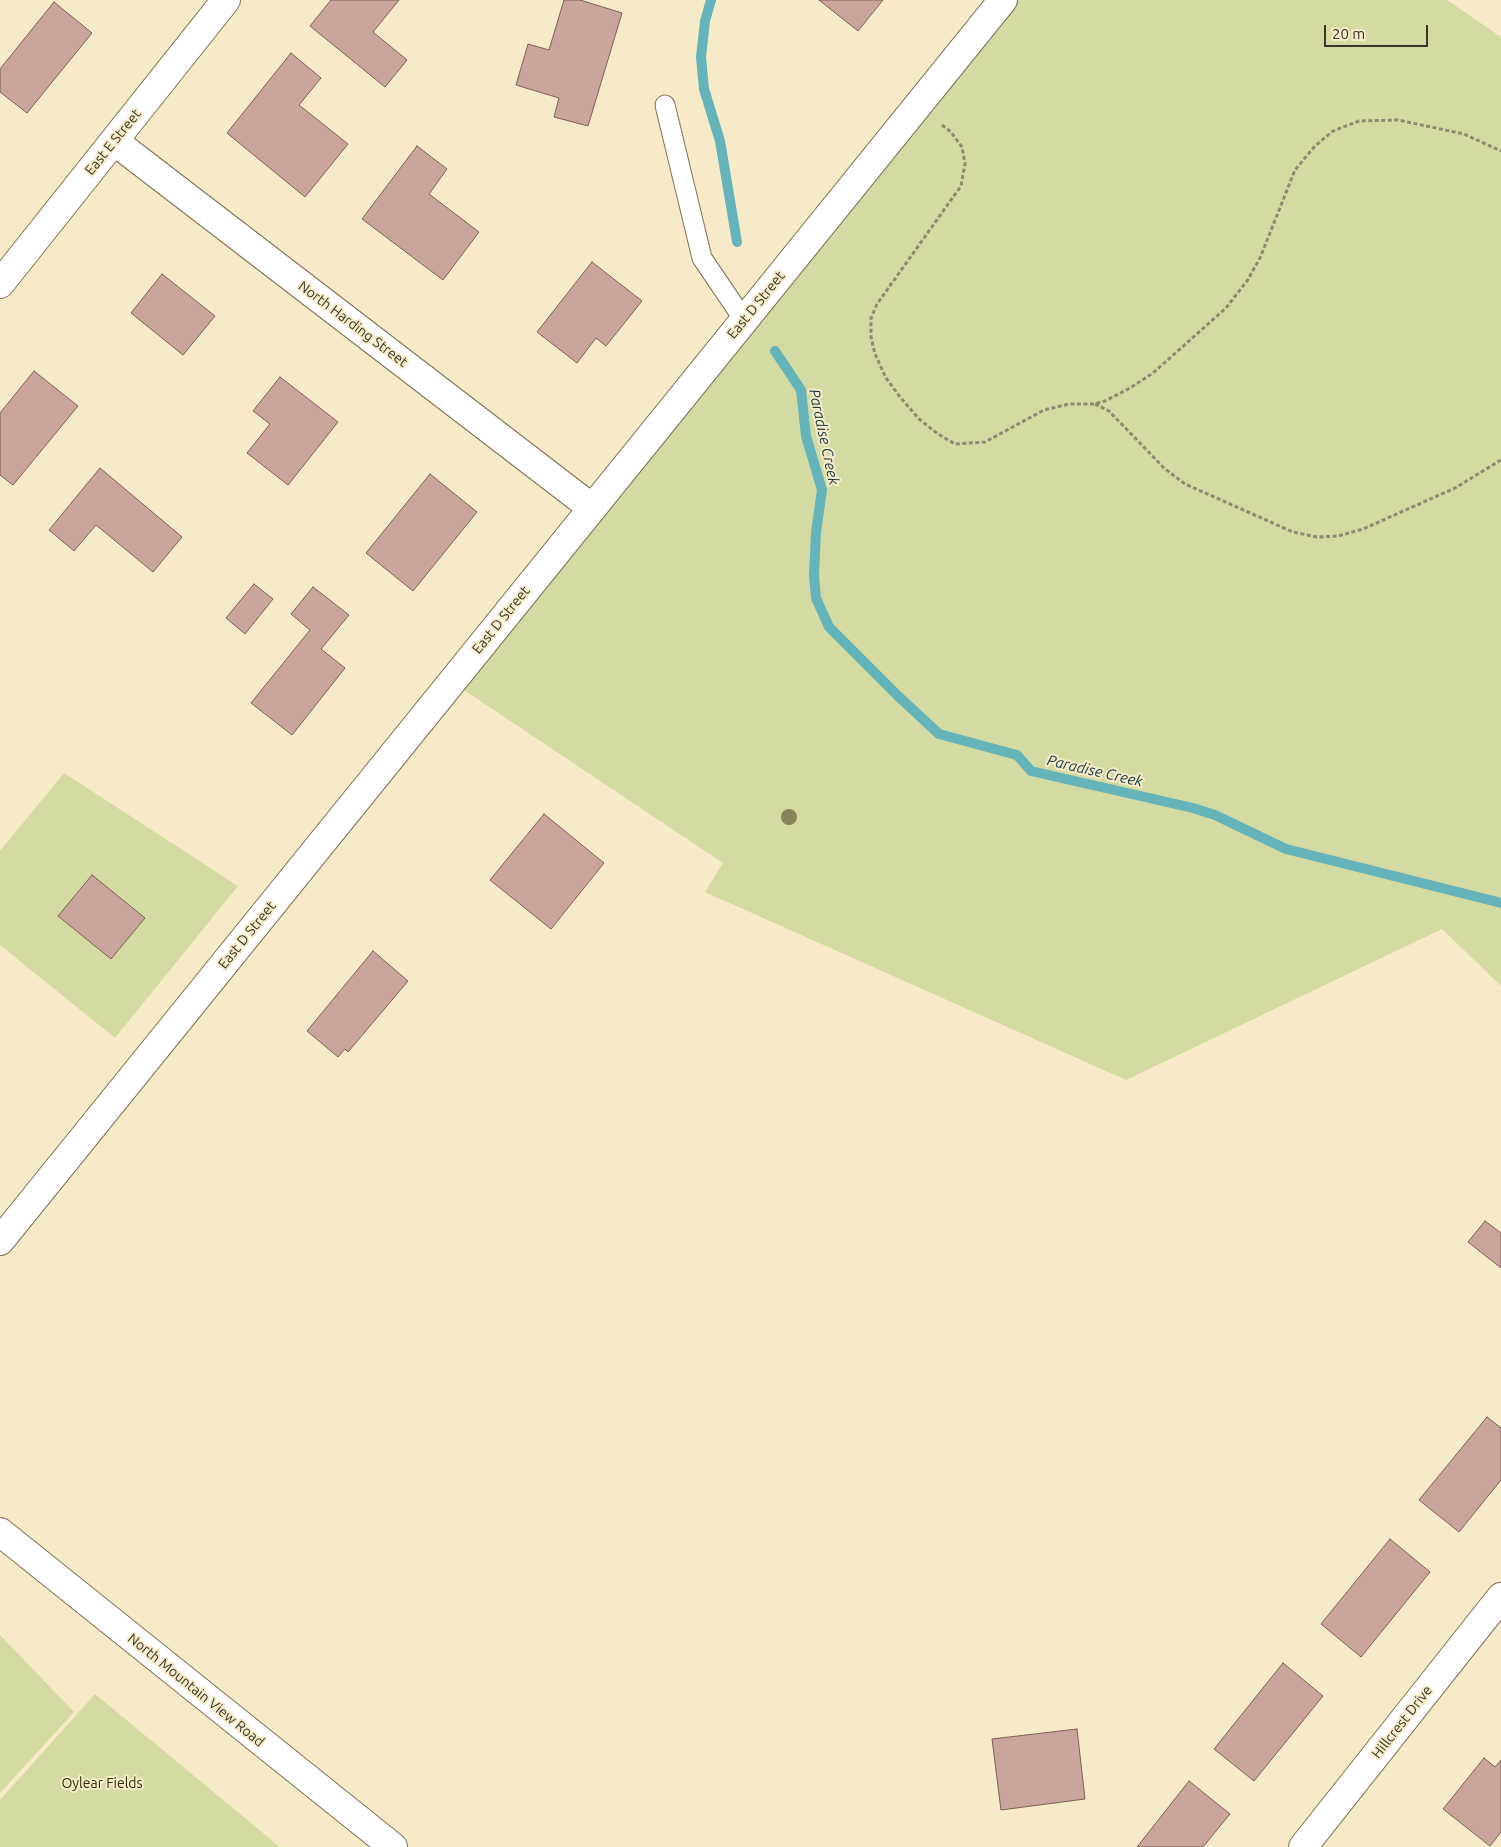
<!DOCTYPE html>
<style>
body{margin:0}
#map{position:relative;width:1501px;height:1847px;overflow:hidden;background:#f6eac9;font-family:Ubuntu,sans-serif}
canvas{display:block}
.scale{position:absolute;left:1324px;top:25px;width:104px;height:22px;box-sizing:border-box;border:2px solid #393528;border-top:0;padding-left:6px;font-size:15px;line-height:18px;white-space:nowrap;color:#393528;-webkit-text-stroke:4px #f6eac9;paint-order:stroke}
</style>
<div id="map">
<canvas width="1501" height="1847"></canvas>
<div class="scale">20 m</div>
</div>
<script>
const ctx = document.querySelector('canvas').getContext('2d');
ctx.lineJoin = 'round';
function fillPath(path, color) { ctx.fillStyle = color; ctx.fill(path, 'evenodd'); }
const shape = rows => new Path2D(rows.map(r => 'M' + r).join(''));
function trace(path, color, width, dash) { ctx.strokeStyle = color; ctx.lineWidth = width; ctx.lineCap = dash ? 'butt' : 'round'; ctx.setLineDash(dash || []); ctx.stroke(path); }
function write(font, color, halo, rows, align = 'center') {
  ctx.font = font + ' Ubuntu,sans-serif'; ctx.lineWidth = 4; ctx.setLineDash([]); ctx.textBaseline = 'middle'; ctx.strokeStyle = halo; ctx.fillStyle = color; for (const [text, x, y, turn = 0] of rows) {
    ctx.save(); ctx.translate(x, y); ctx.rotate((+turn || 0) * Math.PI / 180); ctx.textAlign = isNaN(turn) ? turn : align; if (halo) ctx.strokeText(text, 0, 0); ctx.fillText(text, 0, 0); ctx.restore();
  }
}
fillPath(shape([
 [1003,0,1447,0,1501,37,1501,986,1442,929,1126,1080,705,892,723,863,452,682],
 [64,773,238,886,115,1038,0,945,0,851],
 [92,875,145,918,111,959,58,916],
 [0,1635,74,1712,0,1793],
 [95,1694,280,1847,0,1847,0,1800]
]), '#d4dba2');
trace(shape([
 [711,0,705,21,701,57,704,89,720,141,737,242],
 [775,351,801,390,806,436,822,490,816,532,814,575,816,598,829,627,898,696,939,734,1017,755,1031,771,1193,808,1215,815,1286,849,1501,903]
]), '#65b4ba', 10);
const building = shape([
 [331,0,399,0,373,32,407,60,385,87,310,26,331,0],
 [564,0,580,0,622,13,588,126,554,117,559,98,516,85,528,44,549,50,564,0],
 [819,0,883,0,858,31,819,0],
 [54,2,92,33,27,113,0,92,0,69,54,2],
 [291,53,321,78,299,105,348,144,305,197,227,133,291,53],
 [417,146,447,169,429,194,479,232,443,280,362,219,417,146],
 [592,262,642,301,606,346,596,338,577,363,537,332,592,262],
 [162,274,215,316,183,355,131,313,162,274],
 [34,371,78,406,13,485,0,475,0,413,34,371],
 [280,377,338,422,288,485,247,453,270,424,253,411,280,377],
 [100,468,182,537,153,572,96,525,74,551,49,530,100,468],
 [430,474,477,512,413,591,366,553,430,474],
 [254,584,273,599,245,634,226,618,254,584],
 [313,587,349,615,321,649,345,668,292,735,251,703,310,630,291,614,313,587],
 [544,814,604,863,551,929,490,880,544,814],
 [92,875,145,918,111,959,58,916,92,875],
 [373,951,408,981,348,1052,345,1049,338,1057,307,1031,373,951],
 [1485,1221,1501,1233,1501,1268,1468,1242,1485,1221],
 [1487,1417,1501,1428,1501,1480,1459,1532,1419,1500,1487,1417],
 [1390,1539,1430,1572,1361,1657,1321,1624,1390,1539],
 [1283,1663,1323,1696,1254,1781,1214,1749,1283,1663],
 [1077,1729,1085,1799,1001,1810,992,1739,1077,1729],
 [1484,1758,1495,1767,1501,1760,1501,1832,1490,1846,1443,1809,1484,1758],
 [1189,1781,1230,1814,1203,1847,1137,1847,1189,1781]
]);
fillPath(building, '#caa59c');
trace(building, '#7f5e56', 1);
const lane = shape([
 [665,105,702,258,744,320]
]);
const street = shape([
 [114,141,592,508],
 [0,284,226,0],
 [0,1241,1003,0],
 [1303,1847,1501,1597]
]);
const secondary = shape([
 [0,1532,393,1847]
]);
trace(lane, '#7f7356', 21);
trace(street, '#7f7356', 30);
trace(secondary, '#7f7356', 30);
trace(shape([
 [942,125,951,132,962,147,965,164,961,186,877,304,871,318,871,337,875,354,886,378,900,397,919,419,938,434,955,444,985,442,1044,410,1069,404,1094,404,1105,401,1130,388,1153,373,1226,308,1247,281,1260,258,1295,170,1315,146,1333,131,1359,121,1398,120,1464,134,1501,151],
 [1095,404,1109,411,1164,468,1185,484,1293,532,1317,537,1338,536,1363,529,1455,488,1501,460]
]), '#908872', 3, [4, 2.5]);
trace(lane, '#fff', 19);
trace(street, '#fff', 28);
trace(secondary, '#fff', 28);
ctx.fillStyle = '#87835a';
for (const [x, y] of [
 [789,817]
]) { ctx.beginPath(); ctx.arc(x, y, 8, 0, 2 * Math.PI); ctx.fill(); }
write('14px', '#393528', '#f6eac9', [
 ["East E Street",113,142,-51],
 ["East D Street",756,305,-51],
 ["North Harding Street",353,324,37],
 ["East D Street",501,620,-51],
 ["East D Street",247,935,-51],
 ["North Mountain View Road",196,1690,39],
 ["Hillcrest Drive",1402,1722,-52]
]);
write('14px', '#2c2e00', '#f6eac9', [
 ["Oylear Fields",102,1783]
]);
write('italic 15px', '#163c3f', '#f6eac9', [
 ["Paradise Creek",824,437,78],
 ["Paradise Creek",1095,771,13]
]);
</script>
